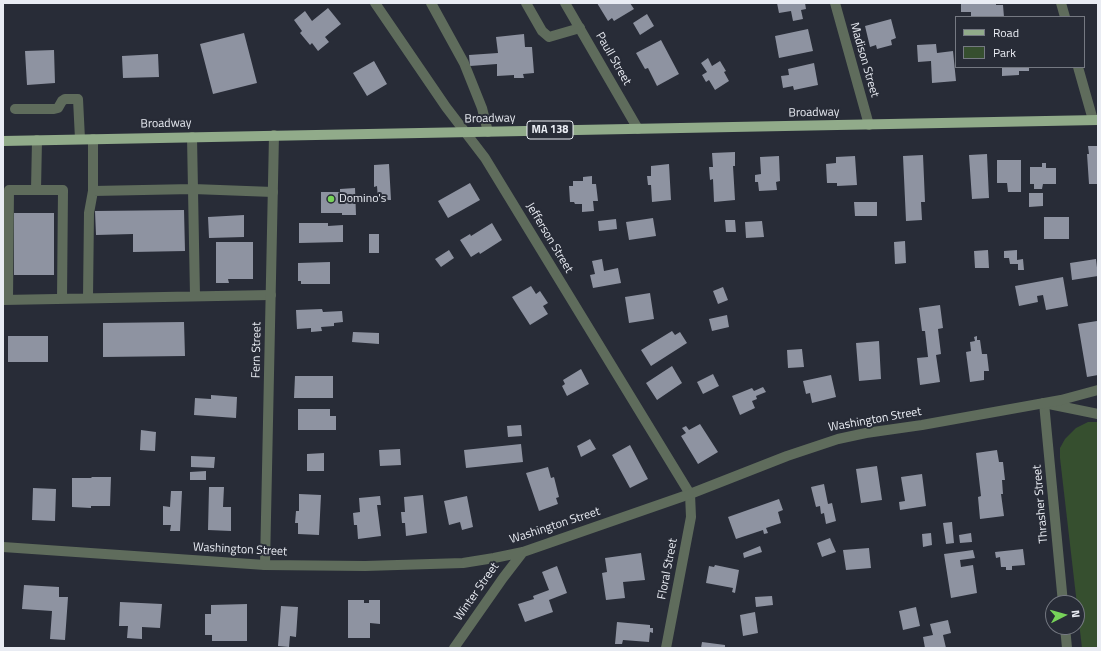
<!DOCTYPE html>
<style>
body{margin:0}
#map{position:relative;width:1101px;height:651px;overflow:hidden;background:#282c37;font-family:"Titillium Web",sans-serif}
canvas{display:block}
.frame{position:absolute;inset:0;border:4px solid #e9ecf3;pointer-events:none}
.legend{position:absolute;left:955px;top:16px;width:130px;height:52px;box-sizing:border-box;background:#282c37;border:1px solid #757982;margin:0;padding:5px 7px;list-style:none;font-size:12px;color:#e9ecf3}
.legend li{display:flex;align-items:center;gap:8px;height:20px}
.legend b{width:20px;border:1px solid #757982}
.north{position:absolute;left:1045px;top:595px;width:40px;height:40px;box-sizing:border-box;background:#282c37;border:1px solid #757982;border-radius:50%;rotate:84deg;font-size:11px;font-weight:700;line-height:16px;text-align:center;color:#e9ecf3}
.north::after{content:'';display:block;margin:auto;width:14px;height:18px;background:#77d259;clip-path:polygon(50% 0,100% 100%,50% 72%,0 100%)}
</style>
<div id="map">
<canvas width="1101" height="651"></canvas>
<div class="frame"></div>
<ul class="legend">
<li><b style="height:5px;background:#91ab8a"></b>Road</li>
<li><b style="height:11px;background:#364f2f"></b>Park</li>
</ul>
<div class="north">N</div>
</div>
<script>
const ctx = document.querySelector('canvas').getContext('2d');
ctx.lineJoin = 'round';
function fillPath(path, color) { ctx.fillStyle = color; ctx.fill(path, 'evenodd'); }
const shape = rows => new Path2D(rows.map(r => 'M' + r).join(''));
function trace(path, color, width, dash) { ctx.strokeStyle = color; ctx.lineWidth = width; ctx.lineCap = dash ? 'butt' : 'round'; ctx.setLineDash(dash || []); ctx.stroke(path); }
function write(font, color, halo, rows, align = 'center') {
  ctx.font = font + ' "Titillium Web",sans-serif'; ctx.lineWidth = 4; ctx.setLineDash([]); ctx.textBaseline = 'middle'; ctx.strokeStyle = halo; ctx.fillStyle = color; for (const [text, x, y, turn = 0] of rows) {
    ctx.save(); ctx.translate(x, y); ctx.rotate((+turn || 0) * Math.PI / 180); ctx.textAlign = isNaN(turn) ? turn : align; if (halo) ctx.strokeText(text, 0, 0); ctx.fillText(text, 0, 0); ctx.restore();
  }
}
fillPath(shape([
 [1088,422,1098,422,1098,648,1082,648,1060,458,1060,448,1065,439,1076,428]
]), '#364f2f');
fillPath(shape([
 [597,3,630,3,634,9,614,21,612,18,608,21],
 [777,3,805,3,806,9,801,10,803,19,793,21,791,11,779,13],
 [961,3,996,3,996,5,1003,5,1004,17,971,17,971,12,961,12],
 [328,8,341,24,325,37,329,42,318,51,312,43,310,45,300,33,302,31,294,20,305,11,312,21],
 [647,14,654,26,640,35,633,23],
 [891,19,896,38,891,40,892,45,877,49,876,45,870,47,865,26],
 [808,29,813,51,779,58,775,36],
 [244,33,257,83,213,94,200,44],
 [524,34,525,47,532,47,534,73,523,74,524,78,514,78,514,75,497,76,497,64,470,66,469,55,498,53,496,37],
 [661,40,679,74,657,86,648,68,645,69,636,53],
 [936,44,937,53,953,51,956,81,932,83,931,61,918,62,917,45],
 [54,50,55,83,27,85,25,51],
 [158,54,159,77,123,78,122,56],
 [708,58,712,66,720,61,726,71,724,72,729,81,715,90,709,80,706,82,702,75,707,72,701,63],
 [374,61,387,84,367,96,353,73],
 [814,63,818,85,794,90,793,86,783,88,781,76,789,75,788,69],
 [1002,67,1029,67,1029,71,1019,71,1019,75,1002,76],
 [1088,146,1098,146,1098,184,1089,184,1087,154,1089,154],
 [735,152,735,166,733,166,735,200,714,202,713,179,710,180,709,167,713,167,712,153],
 [987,154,989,198,972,199,969,155],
 [923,155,925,202,921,202,922,220,906,221,903,156],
 [779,156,780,181,776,182,777,190,759,191,758,182,755,182,755,175,761,174,760,157],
 [855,156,857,185,837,186,837,183,827,183,826,164,836,163,836,157],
 [997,160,1021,160,1021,192,1008,192,1007,183,997,183],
 [1042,163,1046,163,1046,168,1056,168,1056,184,1043,184,1042,189,1034,189,1034,184,1030,184,1030,167,1042,167],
 [389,164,391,200,378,200,377,186,374,187,374,165],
 [669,164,671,200,652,202,651,185,648,185,647,176,651,176,651,166],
 [592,176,592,184,596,184,598,201,593,201,594,211,582,212,582,204,575,204,574,202,570,202,569,186,573,186,573,181,583,181,583,177],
 [470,183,480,200,448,218,438,201],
 [355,188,356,215,342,215,342,213,321,213,321,192,340,192,340,189],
 [1029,193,1043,193,1043,206,1029,207],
 [854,202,877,202,877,216,855,216],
 [184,210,185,251,133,252,133,234,96,235,95,211],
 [14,213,54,213,54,275,14,275],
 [244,215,244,237,209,238,208,217],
 [1044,217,1069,217,1069,239,1044,239],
 [653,218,656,236,629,240,626,222],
 [616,219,617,229,599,231,598,221],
 [725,220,735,220,736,232,726,232],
 [762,221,764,237,746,238,745,222],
 [299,223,328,223,328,226,343,225,343,242,299,243],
 [492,223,502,240,480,254,479,252,471,257,460,240,470,234,471,236],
 [369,234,379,234,379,253,369,253],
 [905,241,906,263,895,264,894,242],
 [216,242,253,242,253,279,228,279,229,283,216,283],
 [449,250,454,258,441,267,435,259],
 [988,250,989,268,975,268,974,251],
 [1017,250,1017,260,1023,259,1024,270,1018,270,1018,264,1010,264,1009,258,1004,258,1004,251],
 [602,259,604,271,618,268,621,283,593,288,590,275,595,274,592,261],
 [1096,259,1098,276,1072,280,1070,263],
 [330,262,330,284,301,284,301,281,298,281,298,263],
 [1063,277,1068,306,1046,310,1043,295,1037,296,1038,302,1019,306,1015,286],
 [531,286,536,294,540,291,548,303,543,306,548,314,530,325,512,297],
 [723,287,728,300,718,304,713,291],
 [650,293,654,319,629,323,625,297],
 [940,305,943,328,938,329,941,354,936,355,940,382,920,385,917,358,928,357,925,331,922,331,919,308],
 [322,309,323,312,342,311,343,322,334,323,334,326,321,327,322,331,311,332,311,328,297,329,296,310],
 [727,315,729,327,712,331,709,319],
 [1097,321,1098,330,1098,375,1087,377,1078,324],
 [184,322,185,356,103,357,103,323],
 [672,331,675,335,680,332,687,343,651,366,641,350],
 [353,332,379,333,379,344,352,342],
 [8,336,48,336,48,362,8,362],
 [977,336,977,340,980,340,982,354,987,354,989,371,984,371,984,380,970,382,966,352,971,351,970,342,975,341,974,337],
 [879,341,881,379,859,381,856,343],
 [802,349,804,367,788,368,787,350],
 [672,366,682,383,657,400,646,383],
 [581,369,589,384,567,396,562,386,565,384,563,380],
 [713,374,719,386,703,394,697,382],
 [831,375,836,397,812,403,810,393,806,394,803,381],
 [295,376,333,376,333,398,294,398],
 [763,387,766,392,756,396,757,399,752,401,755,408,740,415,732,396,752,388,754,391],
 [211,395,237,397,236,418,194,415,195,398,211,399],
 [298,409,330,409,330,416,336,416,336,430,298,430],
 [700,424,718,452,698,464,681,436,686,433,682,428,686,426,689,430],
 [521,425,522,436,508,437,507,426],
 [141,430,156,432,155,451,140,450],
 [590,439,596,449,581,457,577,446],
 [521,444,523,462,466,468,464,450],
 [630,445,648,479,630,488,612,455],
 [400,449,401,465,380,466,379,450],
 [997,450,999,462,1003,462,1005,480,1002,480,1003,494,1001,494,1004,516,980,519,978,497,981,496,976,453],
 [324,453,324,471,307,471,307,454],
 [191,456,215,457,214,468,191,467],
 [877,466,882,500,861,503,856,469],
 [548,467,551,478,554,477,559,497,556,498,558,504,539,511,526,473],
 [206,471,206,480,190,480,190,472],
 [922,474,926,506,900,510,899,502,905,501,901,477],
 [91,477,111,477,110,506,91,506,91,508,72,507,72,478,92,478],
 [824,484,828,504,832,503,836,521,826,524,824,513,821,514,820,506,816,507,811,487],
 [209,487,224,487,223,507,231,507,231,531,208,530],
 [33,488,56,489,55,521,32,520],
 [171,491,182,491,180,531,170,531,171,525,163,525,163,506,170,507],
 [299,494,321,495,319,535,298,534,298,523,295,523,296,511,299,511],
 [423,495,427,533,406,536,405,523,402,523,401,512,405,512,404,497],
 [380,496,381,505,377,505,381,536,358,539,357,525,354,525,353,513,360,512,359,498],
 [467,496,473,527,462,530,460,522,449,525,444,501],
 [779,499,783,510,778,512,781,523,766,528,768,533,764,534,763,530,736,539,728,517],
 [952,522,954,543,946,544,943,523],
 [931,533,932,545,923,547,922,534],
 [971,533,972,542,960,543,959,535],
 [830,538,836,552,822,557,817,543],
 [760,546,762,552,744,558,743,553],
 [869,548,871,568,846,570,843,550],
 [1023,549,1025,565,1012,566,1012,570,1006,570,1006,567,1001,567,1000,557,996,558,995,552],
 [973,550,975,558,960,560,961,567,973,565,977,593,951,598,944,554],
 [641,553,645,580,623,582,625,598,606,600,602,573,607,572,605,558],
 [715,565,739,570,735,593,732,592,733,588,706,583,709,566,714,567],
 [557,566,567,593,549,600,553,612,525,622,518,604,534,599,533,596,549,590,542,572],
 [24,585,59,587,59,597,68,597,65,640,50,639,52,611,22,609],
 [772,596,773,605,756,607,755,597],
 [348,600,364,600,364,603,369,603,369,600,380,600,380,624,370,623,370,638,348,638],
 [120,602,162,604,160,628,142,627,142,639,127,638,128,626,119,626],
 [247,604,247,641,212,641,212,635,205,635,205,614,211,614,211,605],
 [281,606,298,607,296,637,290,636,289,647,278,646],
 [916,607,920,626,903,630,899,611],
 [755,612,758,633,743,636,740,615],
 [948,620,951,633,943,635,946,648,925,648,923,637,933,635,930,624],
 [617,622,650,625,650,628,653,628,653,633,650,632,649,642,623,640,622,644,615,644],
 [702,642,725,645,725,648,701,648]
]), '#8e93a1');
trace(shape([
 [431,3,464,63,482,108,488,132],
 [526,3,542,31,549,37,580,28],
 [15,109,54,109,58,108,62,101,65,99,78,99,80,139],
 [192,137,195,296],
 [93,139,93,191,193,189,273,192],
 [36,190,63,190,62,299],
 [88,298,89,213,93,191],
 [3,300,271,295],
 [8,300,9,190,36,190,37,140],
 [1044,403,1098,414]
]), '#5f6c5c', 10);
trace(shape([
 [375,3,446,107,485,158,690,494,691,517,666,648],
 [565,3,638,129],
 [835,3,869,125],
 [1061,3,1065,17],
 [1078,67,1093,120],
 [1044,403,1063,603],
 [265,565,274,135],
 [1065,627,1067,648]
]), '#5f6c5c', 10);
trace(shape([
 [3,547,265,565,365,566,463,563,494,558,523,552,690,494,787,456,838,439,866,433,922,425,1061,400,1098,390],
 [454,648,503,578,523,552]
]), '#5f6c5c', 10);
trace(shape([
 [3,141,1098,120]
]), '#91ab8a', 10);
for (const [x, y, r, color] of [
 [331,199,4,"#77d259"]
]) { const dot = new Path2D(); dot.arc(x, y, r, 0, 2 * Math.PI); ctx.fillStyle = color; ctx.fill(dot); trace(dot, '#282c37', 1.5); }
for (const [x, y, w] of [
 [550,130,46]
]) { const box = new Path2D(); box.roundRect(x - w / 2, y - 9, w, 18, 3); ctx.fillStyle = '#282c37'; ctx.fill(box); trace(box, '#e9ecf3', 1); }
write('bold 11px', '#e9ecf3', null, [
 ["MA 138",550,130]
]);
write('12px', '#e9ecf3', '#282c37', [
 ["Paull Street",613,59,60],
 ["Madison Street",864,60,74],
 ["Broadway",814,113,-1],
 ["Broadway",490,119,-1],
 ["Broadway",166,124,-1],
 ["Jefferson Street",549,238,59],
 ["Fern Street",257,350,-89],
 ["Washington Street",875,420,-10],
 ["Thrasher Street",1041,504,-95],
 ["Washington Street",555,526,-18],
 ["Washington Street",240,550,3],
 ["Floral Street",668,569,-79],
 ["Winter Street",477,592,-55]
]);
write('12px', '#e9ecf3', '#282c37', [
 ["Domino's",339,199]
], 'left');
</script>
